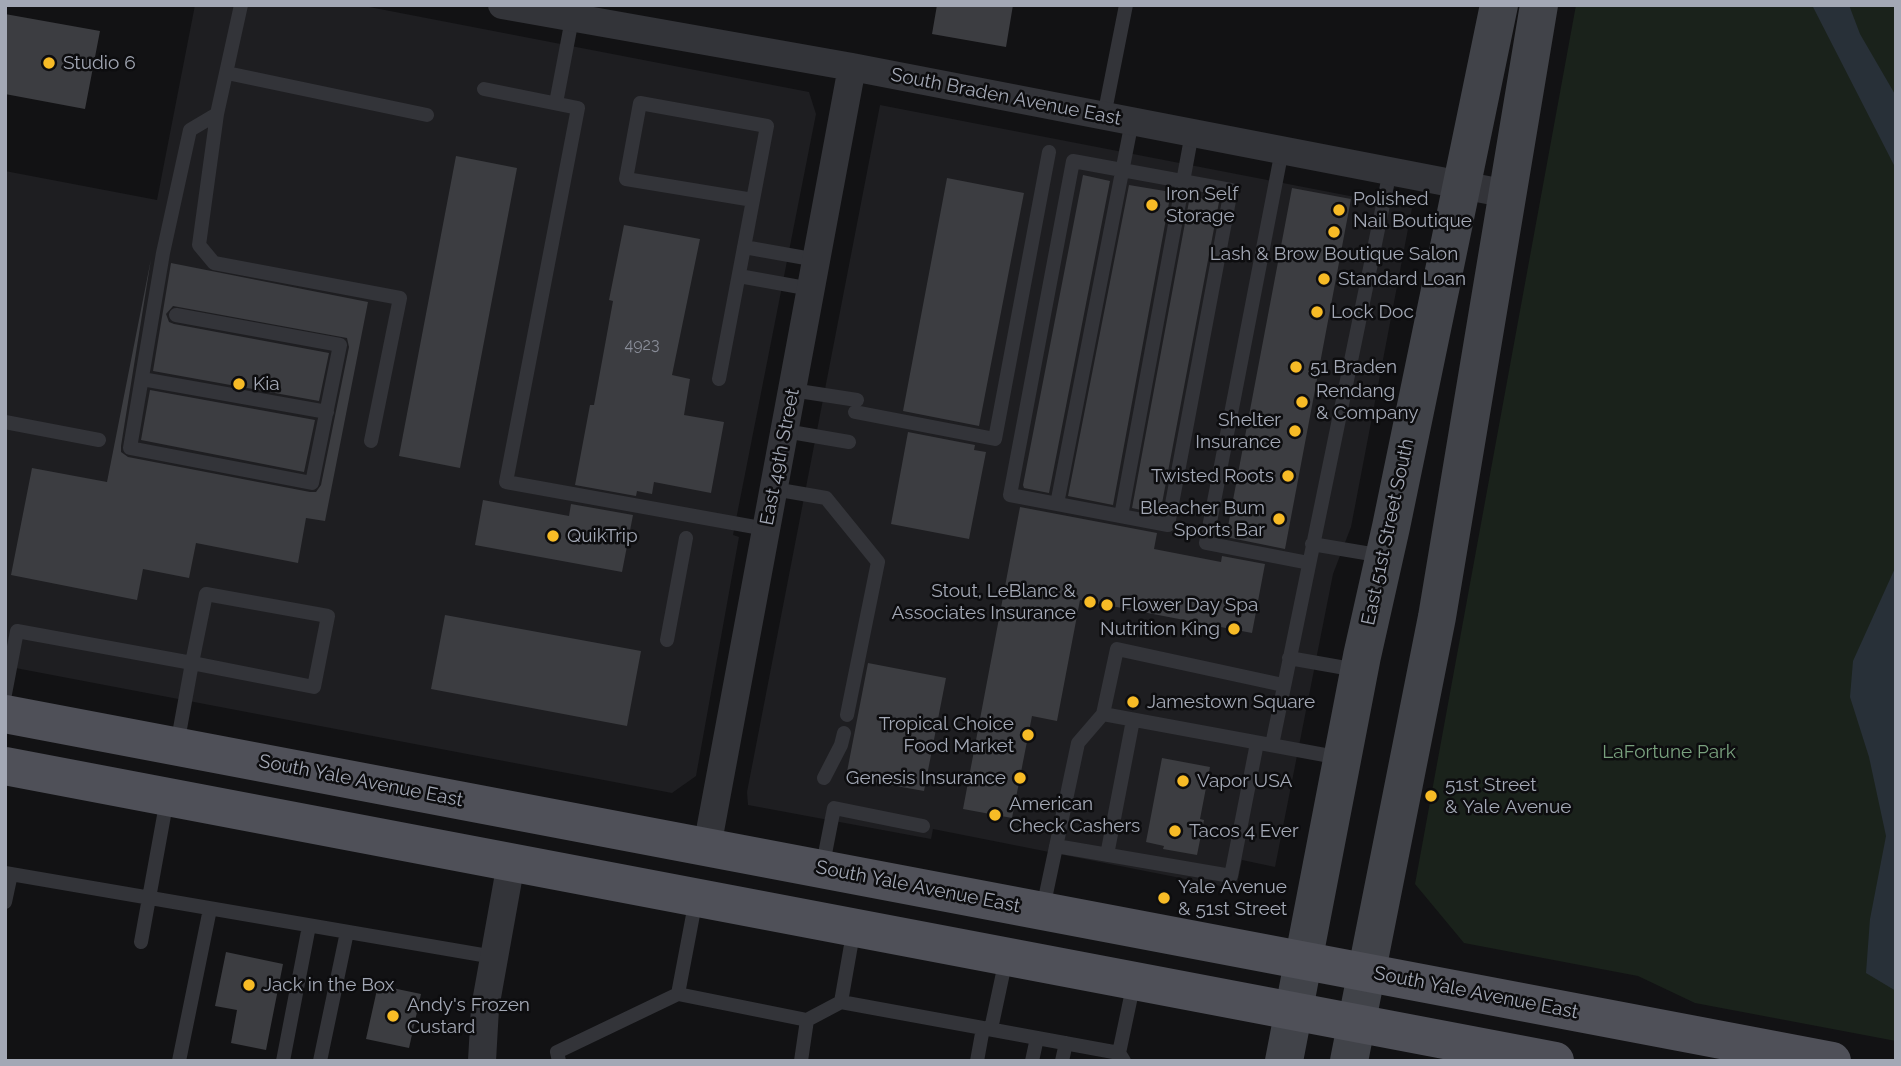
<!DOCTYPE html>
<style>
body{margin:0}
#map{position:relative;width:1901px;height:1066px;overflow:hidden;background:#121214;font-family:Raleway,sans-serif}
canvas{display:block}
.frame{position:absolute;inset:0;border:7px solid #a3a8b5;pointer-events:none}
</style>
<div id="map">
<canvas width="1901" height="1066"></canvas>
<div class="frame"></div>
</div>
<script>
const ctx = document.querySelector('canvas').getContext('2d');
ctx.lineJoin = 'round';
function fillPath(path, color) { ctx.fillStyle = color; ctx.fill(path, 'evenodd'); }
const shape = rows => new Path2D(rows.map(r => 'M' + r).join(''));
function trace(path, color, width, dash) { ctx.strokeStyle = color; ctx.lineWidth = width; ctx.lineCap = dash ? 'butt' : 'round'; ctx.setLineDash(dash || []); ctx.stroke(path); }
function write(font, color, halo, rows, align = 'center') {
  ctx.font = font + ' Raleway,sans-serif'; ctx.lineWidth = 5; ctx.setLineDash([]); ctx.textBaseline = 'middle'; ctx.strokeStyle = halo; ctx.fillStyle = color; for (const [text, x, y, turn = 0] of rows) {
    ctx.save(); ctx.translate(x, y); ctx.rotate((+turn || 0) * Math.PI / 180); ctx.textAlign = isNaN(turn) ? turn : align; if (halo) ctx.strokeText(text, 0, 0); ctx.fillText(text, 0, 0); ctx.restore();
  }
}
fillPath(shape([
 [195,5,359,5,809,92,816,114,733,535,739,537,696,776,672,793,5,666,5,171,157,200],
 [880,105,1412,208,1351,527,1333,574,1275,867,1242,860,1236,889,933,829,931,839,748,805,747,792]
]), '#1e1e21');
fillPath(shape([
 [1576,5,1896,5,1896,1041,1695,1003,1638,976,1464,943,1415,884]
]), '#1a221b');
fillPath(shape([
 [1812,5,1849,5,1860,34,1896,96,1896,169],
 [1896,566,1896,991,1866,973,1870,919,1886,836,1869,757,1850,697,1853,661]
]), '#283038');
fillPath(shape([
 [937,5,1013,5,1006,47,932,34],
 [5,14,100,31,85,109,5,94],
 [456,156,517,168,460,468,399,456],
 [1083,175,1110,181,1049,493,1024,488,1023,485],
 [947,178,1024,193,979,426,903,411],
 [1129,185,1171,192,1113,505,1068,496],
 [1292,188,1351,199,1285,549,1226,537],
 [1190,196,1219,202,1160,514,1132,508],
 [624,225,700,239,672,375,690,379,684,415,724,422,711,493,654,482,652,494,637,491,636,496,575,485,590,405,594,405,613,301,609,300],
 [151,259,121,446,121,452,128,457,310,492,316,492,321,485,349,347,347,338,173,306,166,314,169,322,174,324,329,353,319,401,153,371,171,263,368,302,325,521,306,518,298,563,196,543,189,578,143,569,137,600,11,575,32,468,107,482],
 [150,390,315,420,304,472,141,440],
 [908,432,975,445,974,450,986,452,969,539,891,524],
 [483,500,569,516,571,504,633,515,622,572,475,545],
 [1020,507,1157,533,1154,549,1221,562,1222,556,1265,564,1252,633,1080,600,1057,721,1032,716,1012,818,963,809],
 [445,615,641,651,627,726,431,689],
 [868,663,946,678,924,791,846,777],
 [1162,758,1210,767,1200,819,1204,820,1197,855,1163,849,1164,846,1146,842],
 [226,952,283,964,266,1050,231,1043,237,1010,215,1006],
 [378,985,421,994,409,1048,366,1039]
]), '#3c3d41');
trace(shape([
 [241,5,217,114,199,245,214,263,400,298,371,441],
 [227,73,427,115],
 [484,89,578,108,506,482,766,529],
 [556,103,572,19],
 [1104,116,1126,5],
 [1282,150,1206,543,1309,563],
 [1073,161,1231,190,1168,525,1010,495,1073,161],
 [744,247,817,260],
 [739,276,811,289],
 [176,315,340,345,312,483,130,448,163,253,190,130,217,114],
 [142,379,327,412],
 [719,379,753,200,767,126,640,103,626,179,753,200],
 [792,390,857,400],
 [855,412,995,439,1049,152],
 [5,422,99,440],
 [785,431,849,442],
 [774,489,826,498,878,562,847,715],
 [1057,504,1132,121],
 [1121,516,1192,133],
 [1312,544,1383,556],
 [667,640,686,538],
 [1289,658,1357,670],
 [5,694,17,631,192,663,314,687,328,616,206,594,192,663,177,745],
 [1103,714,1341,758],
 [1272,745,1390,171],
 [824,778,841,745,844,733],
 [1056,846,1231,876,1257,743],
 [1107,855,1133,720],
 [822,869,834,808,923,826],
 [5,873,494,957],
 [5,902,11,874],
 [1043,908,1078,743,1103,714,1117,649,1283,685],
 [141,942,167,799],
 [678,994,696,899],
 [841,1002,854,928],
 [991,1029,1006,959],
 [1119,1053,1134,982],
 [179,1061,210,909],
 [283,1061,309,926],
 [320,1061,347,932],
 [559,1061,557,1052,678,994,807,1020,841,1002,1119,1053,1124,1061],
 [801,1061,807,1020],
 [977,1061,983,1028],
 [1032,1061,1037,1038],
 [1062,1061,1066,1043]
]), '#333439', 14);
trace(shape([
 [502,5,852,67,1508,194],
 [707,847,852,67],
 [482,1061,485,1008,511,863]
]), '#333439', 28);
trace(shape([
 [1284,1061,1362,656,1391,527,1499,5],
 [1349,1061,1437,617,1539,5]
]), '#414349', 38);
trace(shape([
 [5,714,1832,1061],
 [5,766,1555,1061]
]), '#4f5058', 38);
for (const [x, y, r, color] of [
 [49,63,7,"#f7bb26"],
 [1152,205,7,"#f7bb26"],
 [1339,210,7,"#f7bb26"],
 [1334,232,7,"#f7bb26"],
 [1324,279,7,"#f7bb26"],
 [1317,312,7,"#f7bb26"],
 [1296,367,7,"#f7bb26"],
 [239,384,7,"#f7bb26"],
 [1302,402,7,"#f7bb26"],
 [1295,431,7,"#f7bb26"],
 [1288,476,7,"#f7bb26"],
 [1279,519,7,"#f7bb26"],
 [553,536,7,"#f7bb26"],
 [1090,602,7,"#f7bb26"],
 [1107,605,7,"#f7bb26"],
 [1234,629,7,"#f7bb26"],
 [1133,702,7,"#f7bb26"],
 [1028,735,7,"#f7bb26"],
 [1020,778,7,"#f7bb26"],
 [1183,781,7,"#f7bb26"],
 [1431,796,7,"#f7bb26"],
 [995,815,7,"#f7bb26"],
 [1175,831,7,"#f7bb26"],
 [1164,898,7,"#f7bb26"],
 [249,985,7,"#f7bb26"],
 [393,1016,7,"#f7bb26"]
]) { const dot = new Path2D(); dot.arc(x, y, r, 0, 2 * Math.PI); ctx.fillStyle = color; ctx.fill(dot); trace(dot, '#0d0d0f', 2.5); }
write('16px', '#898d98', null, [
 ["4923",642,345]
]);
write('19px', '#a3a8b5', '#0d0d0f', [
 ["Studio 6",63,63],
 ["Iron Self",1166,194],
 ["Storage",1166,216],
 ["Polished",1353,199],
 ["Nail Boutique",1353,221],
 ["Lash & Brow Boutique Salon",1334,254,"center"],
 ["Standard Loan",1338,279],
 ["Lock Doc",1331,312],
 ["51 Braden",1310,367],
 ["Kia",253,384],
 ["Rendang",1316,391],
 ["& Company",1316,413],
 ["Shelter",1281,420,"right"],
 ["Insurance",1281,442,"right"],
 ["Twisted Roots",1274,476,"right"],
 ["Bleacher Bum",1265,508,"right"],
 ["Sports Bar",1265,530,"right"],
 ["QuikTrip",567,536],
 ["Stout, LeBlanc &",1076,591,"right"],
 ["Associates Insurance",1076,613,"right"],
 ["Flower Day Spa",1121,605],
 ["Nutrition King",1220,629,"right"],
 ["Jamestown Square",1147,702],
 ["Tropical Choice",1014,724,"right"],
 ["Food Market",1014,746,"right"],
 ["Genesis Insurance",1006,778,"right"],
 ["Vapor USA",1197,781],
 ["51st Street",1445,785],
 ["& Yale Avenue",1445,807],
 ["American",1009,804],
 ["Check Cashers",1009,826],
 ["Tacos 4 Ever",1189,831],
 ["Yale Avenue",1178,887],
 ["& 51st Street",1178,909],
 ["Jack in the Box",263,985],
 ["Andy's Frozen",407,1005],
 ["Custard",407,1027]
], 'left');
write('19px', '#a3a8b5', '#0d0d0f', [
 ["South Braden Avenue East",1006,97,11],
 ["East 49th Street",780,457,-79],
 ["East 51st Street South",1388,532,-78],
 ["South Yale Avenue East",361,781,11],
 ["South Yale Avenue East",918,887,11],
 ["South Yale Avenue East",1476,993,11]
]);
write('19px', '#79a17e', '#0d0d0f', [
 ["LaFortune Park",1669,752]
]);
</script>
